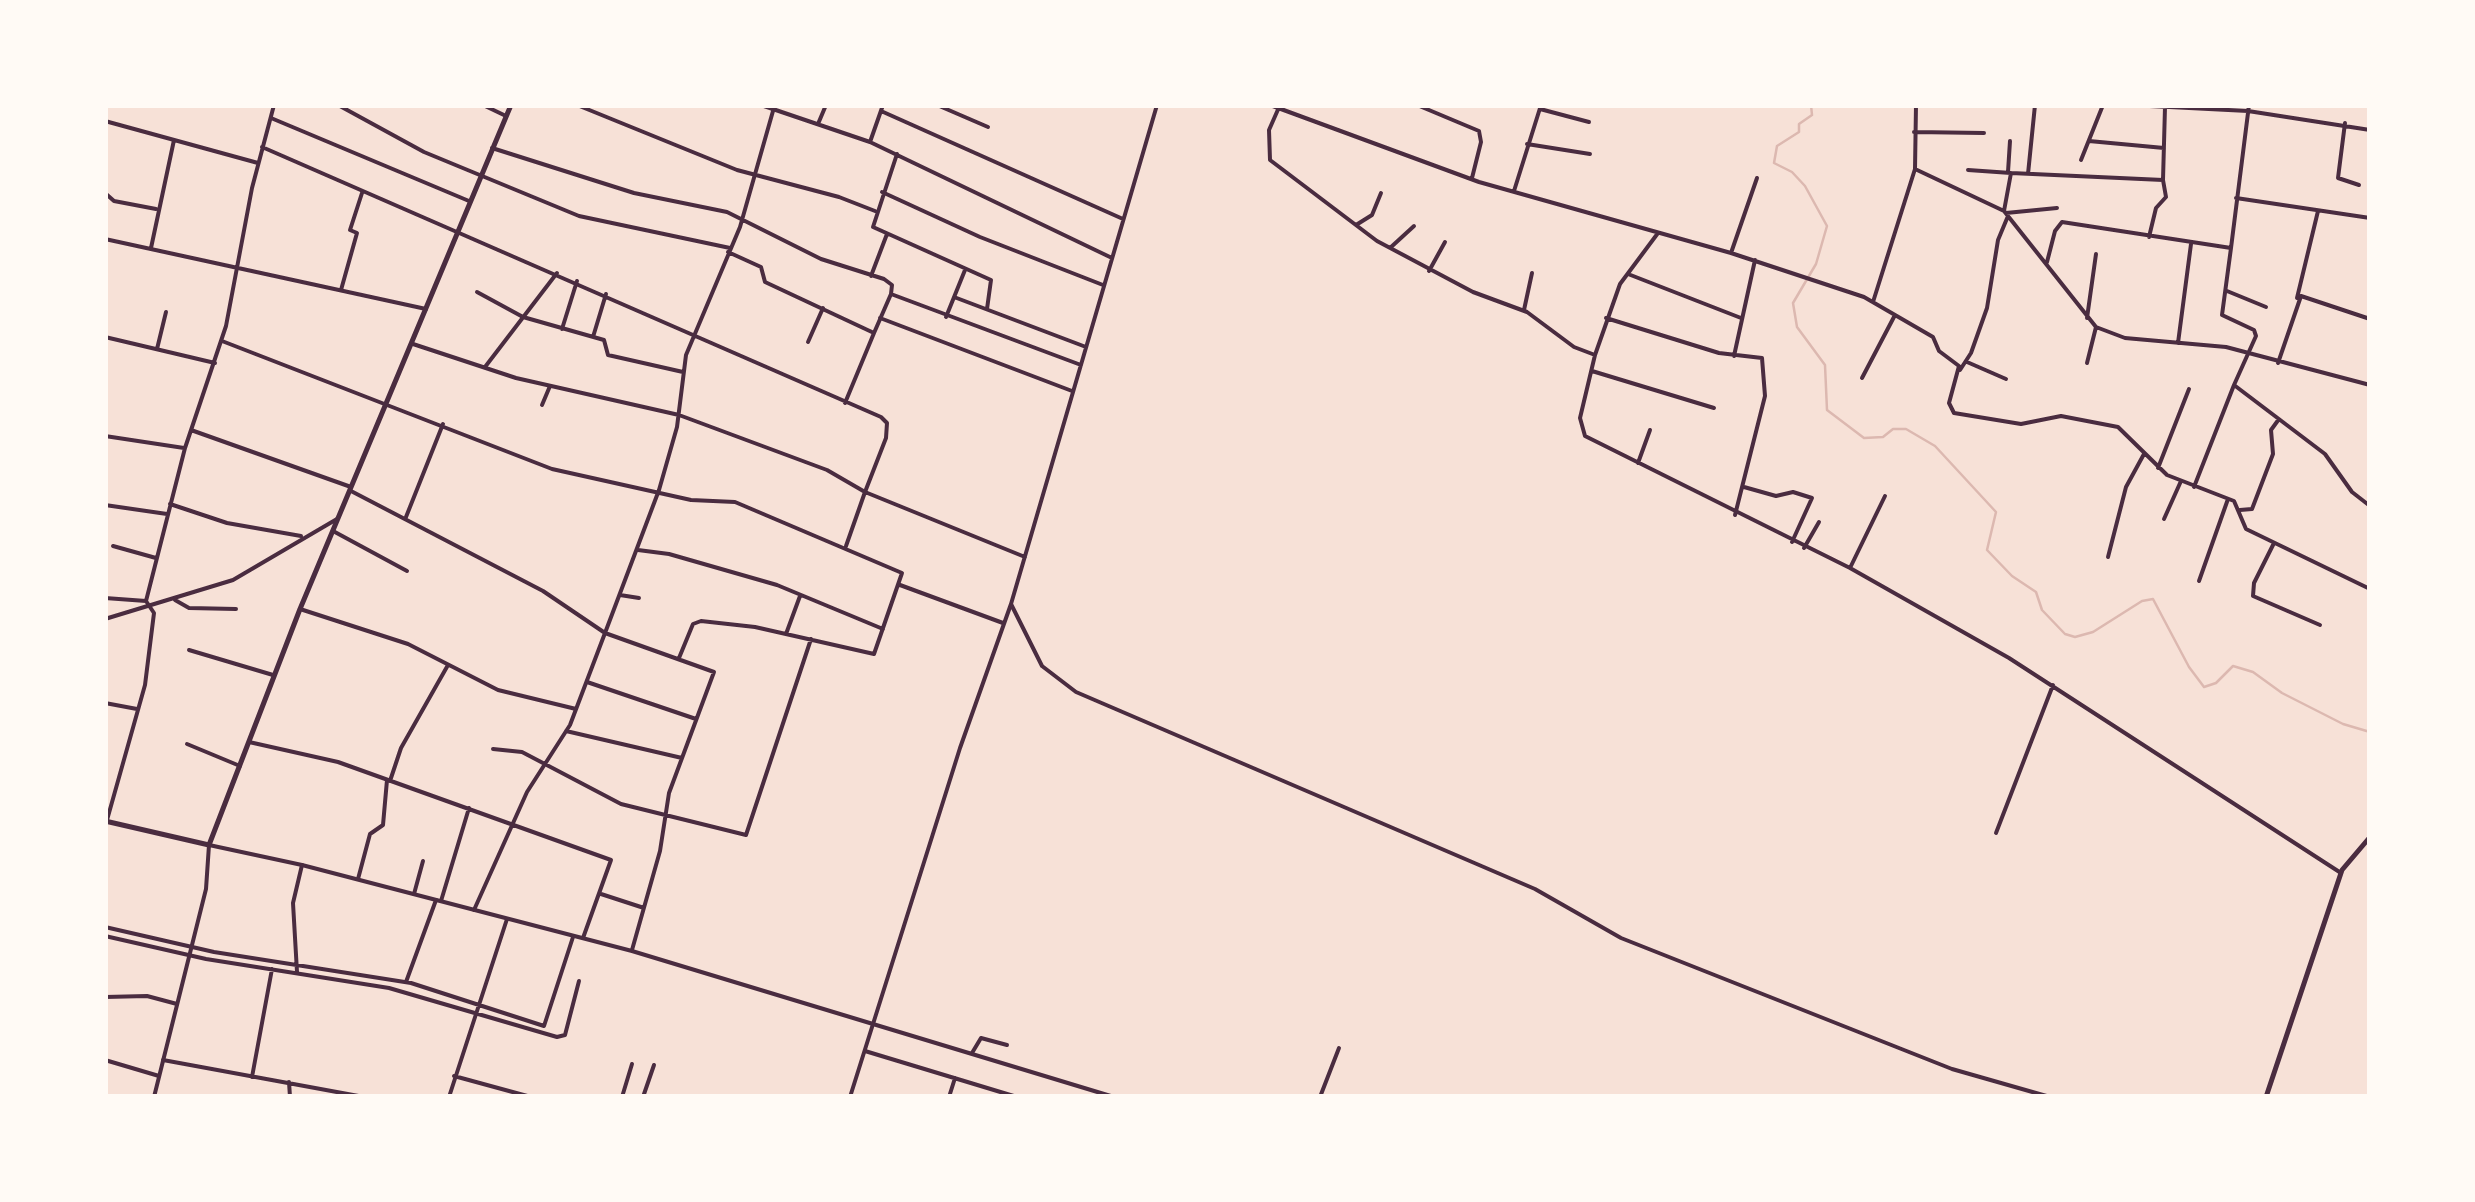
<!DOCTYPE html>
<style>
body{margin:0}
#map{position:relative;width:2475px;height:1202px;overflow:hidden;background:#f7e1d7;font-family:Roboto,sans-serif}
canvas{display:block}
.frame{position:absolute;inset:0;border:108px solid #fffaf5;pointer-events:none}
</style>
<div id="map">
<canvas width="2475" height="1202"></canvas>
<div class="frame"></div>
</div>
<script>
const ctx = document.querySelector('canvas').getContext('2d');
ctx.lineJoin = 'round';
const shape = rows => new Path2D(rows.map(r => 'M' + r).join(''));
function trace(path, color, width, dash) { ctx.strokeStyle = color; ctx.lineWidth = width; ctx.lineCap = dash ? 'butt' : 'round'; ctx.setLineDash(dash || []); ctx.stroke(path); }
trace(shape([
 [1811,105,1812,115,1799,124,1799,132,1777,146,1774,163,1792,172,1805,186,1827,226,1816,264,1793,303,1797,327,1825,365,1827,410,1864,438,1883,437,1893,429,1906,429,1935,446,1996,512,1987,550,2012,576,2036,592,2042,610,2065,634,2075,637,2093,632,2142,601,2153,599,2189,667,2204,687,2216,683,2233,666,2253,672,2282,693,2343,724,2370,732]
]), '#dcb8b0', 2.5);
trace(shape([
 [338,105,424,152,579,216,730,248],
 [483,105,506,116],
 [577,105,737,170,839,197,875,211],
 [761,105,870,142,1112,258],
 [937,105,988,127],
 [1270,105,1479,182,1731,253,1864,297,1933,337,1939,351,1959,366,1949,403,1954,413,2021,424,2061,416,2118,427,2167,475,2234,501,2246,529,2370,589],
 [1280,105,1269,130,1270,160,1377,241,1473,292,1527,312,1574,347,1595,355,1580,418,1585,436,1850,568,2009,658,2341,873],
 [1417,105,1479,131,1481,142,1472,178],
 [1916,105,1915,169,2004,211,2096,327,2125,338,2226,347,2370,385],
 [2130,105,2248,111,2370,130],
 [1540,109,1589,122],
 [881,111,1123,219],
 [271,118,469,201],
 [105,121,258,163],
 [2345,123,2338,178,2359,185],
 [818,124,826,105],
 [1914,132,1984,133],
 [2089,141,2164,148],
 [870,142,883,105],
 [1527,144,1590,154],
 [262,147,881,417,887,423,886,438,865,492,1025,557],
 [492,148,634,193,727,212,821,259,884,279,892,285,891,294,874,333],
 [897,154,873,227,991,280,987,309],
 [2081,160,2103,105],
 [1968,170,2011,173],
 [2008,172,2010,141],
 [2028,174,2035,105],
 [1514,191,1541,105],
 [882,192,980,237,1103,285],
 [105,193,114,201,156,209],
 [2236,198,2370,218],
 [2004,211,2011,173,2163,180,2165,107],
 [2006,213,2057,208],
 [1356,225,1372,215,1381,193],
 [2149,237,2156,208,2166,197,2163,180],
 [105,239,426,309],
 [151,248,174,140],
 [1390,248,1414,226],
 [2231,248,2249,105],
 [728,252,761,267,765,282,874,333,845,403],
 [1731,253,1757,178],
 [2047,262,2055,231,2062,222,2231,248,2222,315,2254,330,2256,336,2234,385],
 [1429,271,1445,242],
 [1628,274,1741,318],
 [871,276,887,234],
 [341,290,357,233,350,230,362,193],
 [2227,291,2266,307],
 [477,292,523,317,604,340,608,355,683,372],
 [891,294,1081,365],
 [954,297,1086,347],
 [2297,298,2318,211],
 [1873,302,1915,169],
 [1524,310,1532,273],
 [946,317,965,270],
 [880,318,1072,391],
 [1606,318,1719,353,1762,358,1765,396,1735,515],
 [2087,318,2096,254],
 [562,329,577,281],
 [105,337,215,363],
 [593,337,606,294],
 [222,341,552,469,691,500,735,502,902,573,874,654,755,627,701,621,693,624,679,658],
 [808,342,823,308],
 [2178,343,2191,244],
 [413,344,516,378,679,415,827,470,865,492,846,546],
 [157,349,166,312],
 [1595,355,1620,284,1658,233],
 [1734,356,1755,260],
 [1967,362,2006,379],
 [2087,363,2096,327],
 [2278,363,2301,296,2370,319],
 [485,367,557,273],
 [1960,370,1971,353,1987,308,1998,240,2008,216],
 [1592,371,1714,408],
 [1862,378,1895,315],
 [542,405,550,386],
 [191,430,351,487],
 [105,436,184,448],
 [1638,463,1650,430],
 [2158,468,2189,389],
 [1744,487,1776,496,1793,492,1812,498,1792,542],
 [2194,487,2234,385,2325,454,2352,492,2370,506],
 [351,491,543,591,605,633,659,490,677,427,686,355,740,227,773,111],
 [170,504,227,523,301,536],
 [105,505,167,514],
 [2240,510,2252,509,2273,454,2271,430,2279,419],
 [406,517,443,424],
 [2164,519,2181,481],
 [333,531,407,571],
 [2274,543,2254,583,2253,596,2320,625],
 [113,546,156,558],
 [1804,548,1819,522],
 [638,550,669,554,777,585,883,629],
 [2108,557,2126,487,2144,454],
 [1850,568,1885,496],
 [2199,581,2228,499],
 [900,585,1003,623],
 [620,595,639,598],
 [105,598,146,601,154,613,145,685,107,820],
 [175,600,189,608,236,609],
 [146,601,185,448,226,326,252,188,274,105],
 [1011,604,1042,666,1076,692,1535,889,1621,938,1952,1069,2050,1097],
 [300,609,408,644,498,690,576,709],
 [105,619,233,580,337,519],
 [786,634,800,596],
 [189,650,273,675],
 [587,682,696,719],
 [105,703,137,709],
 [566,731,682,758],
 [249,742,338,762,611,860,583,938],
 [187,744,240,766],
 [493,749,522,752,621,804,746,835,811,639],
 [390,781,401,748,448,665],
 [1996,833,2053,685],
 [358,879,370,834,383,825,387,780],
 [414,894,423,861],
 [601,894,644,908],
 [441,901,469,808],
 [474,910,527,792,570,725,605,633,714,672,669,793,660,851,632,950],
 [105,927,214,952,411,983,544,1026,573,937],
 [105,936,206,959,389,988,557,1037,565,1035,579,981],
 [297,972,293,903,302,865],
 [406,982,436,900],
 [105,997,147,996,177,1004],
 [865,1051,1017,1097],
 [972,1053,981,1038,1007,1045],
 [105,1060,159,1076],
 [163,1060,364,1097],
 [454,1076,531,1097],
 [252,1077,272,969],
 [289,1082,290,1097],
 [449,1097,507,919],
 [622,1097,632,1064],
 [643,1097,654,1065],
 [850,1097,960,748,1011,604,1157,105],
 [949,1097,955,1078],
 [1320,1097,1339,1048]
]), '#4a2c40', 4);
trace(shape([
 [154,1097,206,889,209,845,302,865,632,951,1114,1097]
]), '#4a2c40', 4);
trace(shape([
 [105,821,209,845],
 [209,845,300,609,511,105],
 [2266,1097,2342,870,2370,837]
]), '#4a2c40', 5);
</script>
